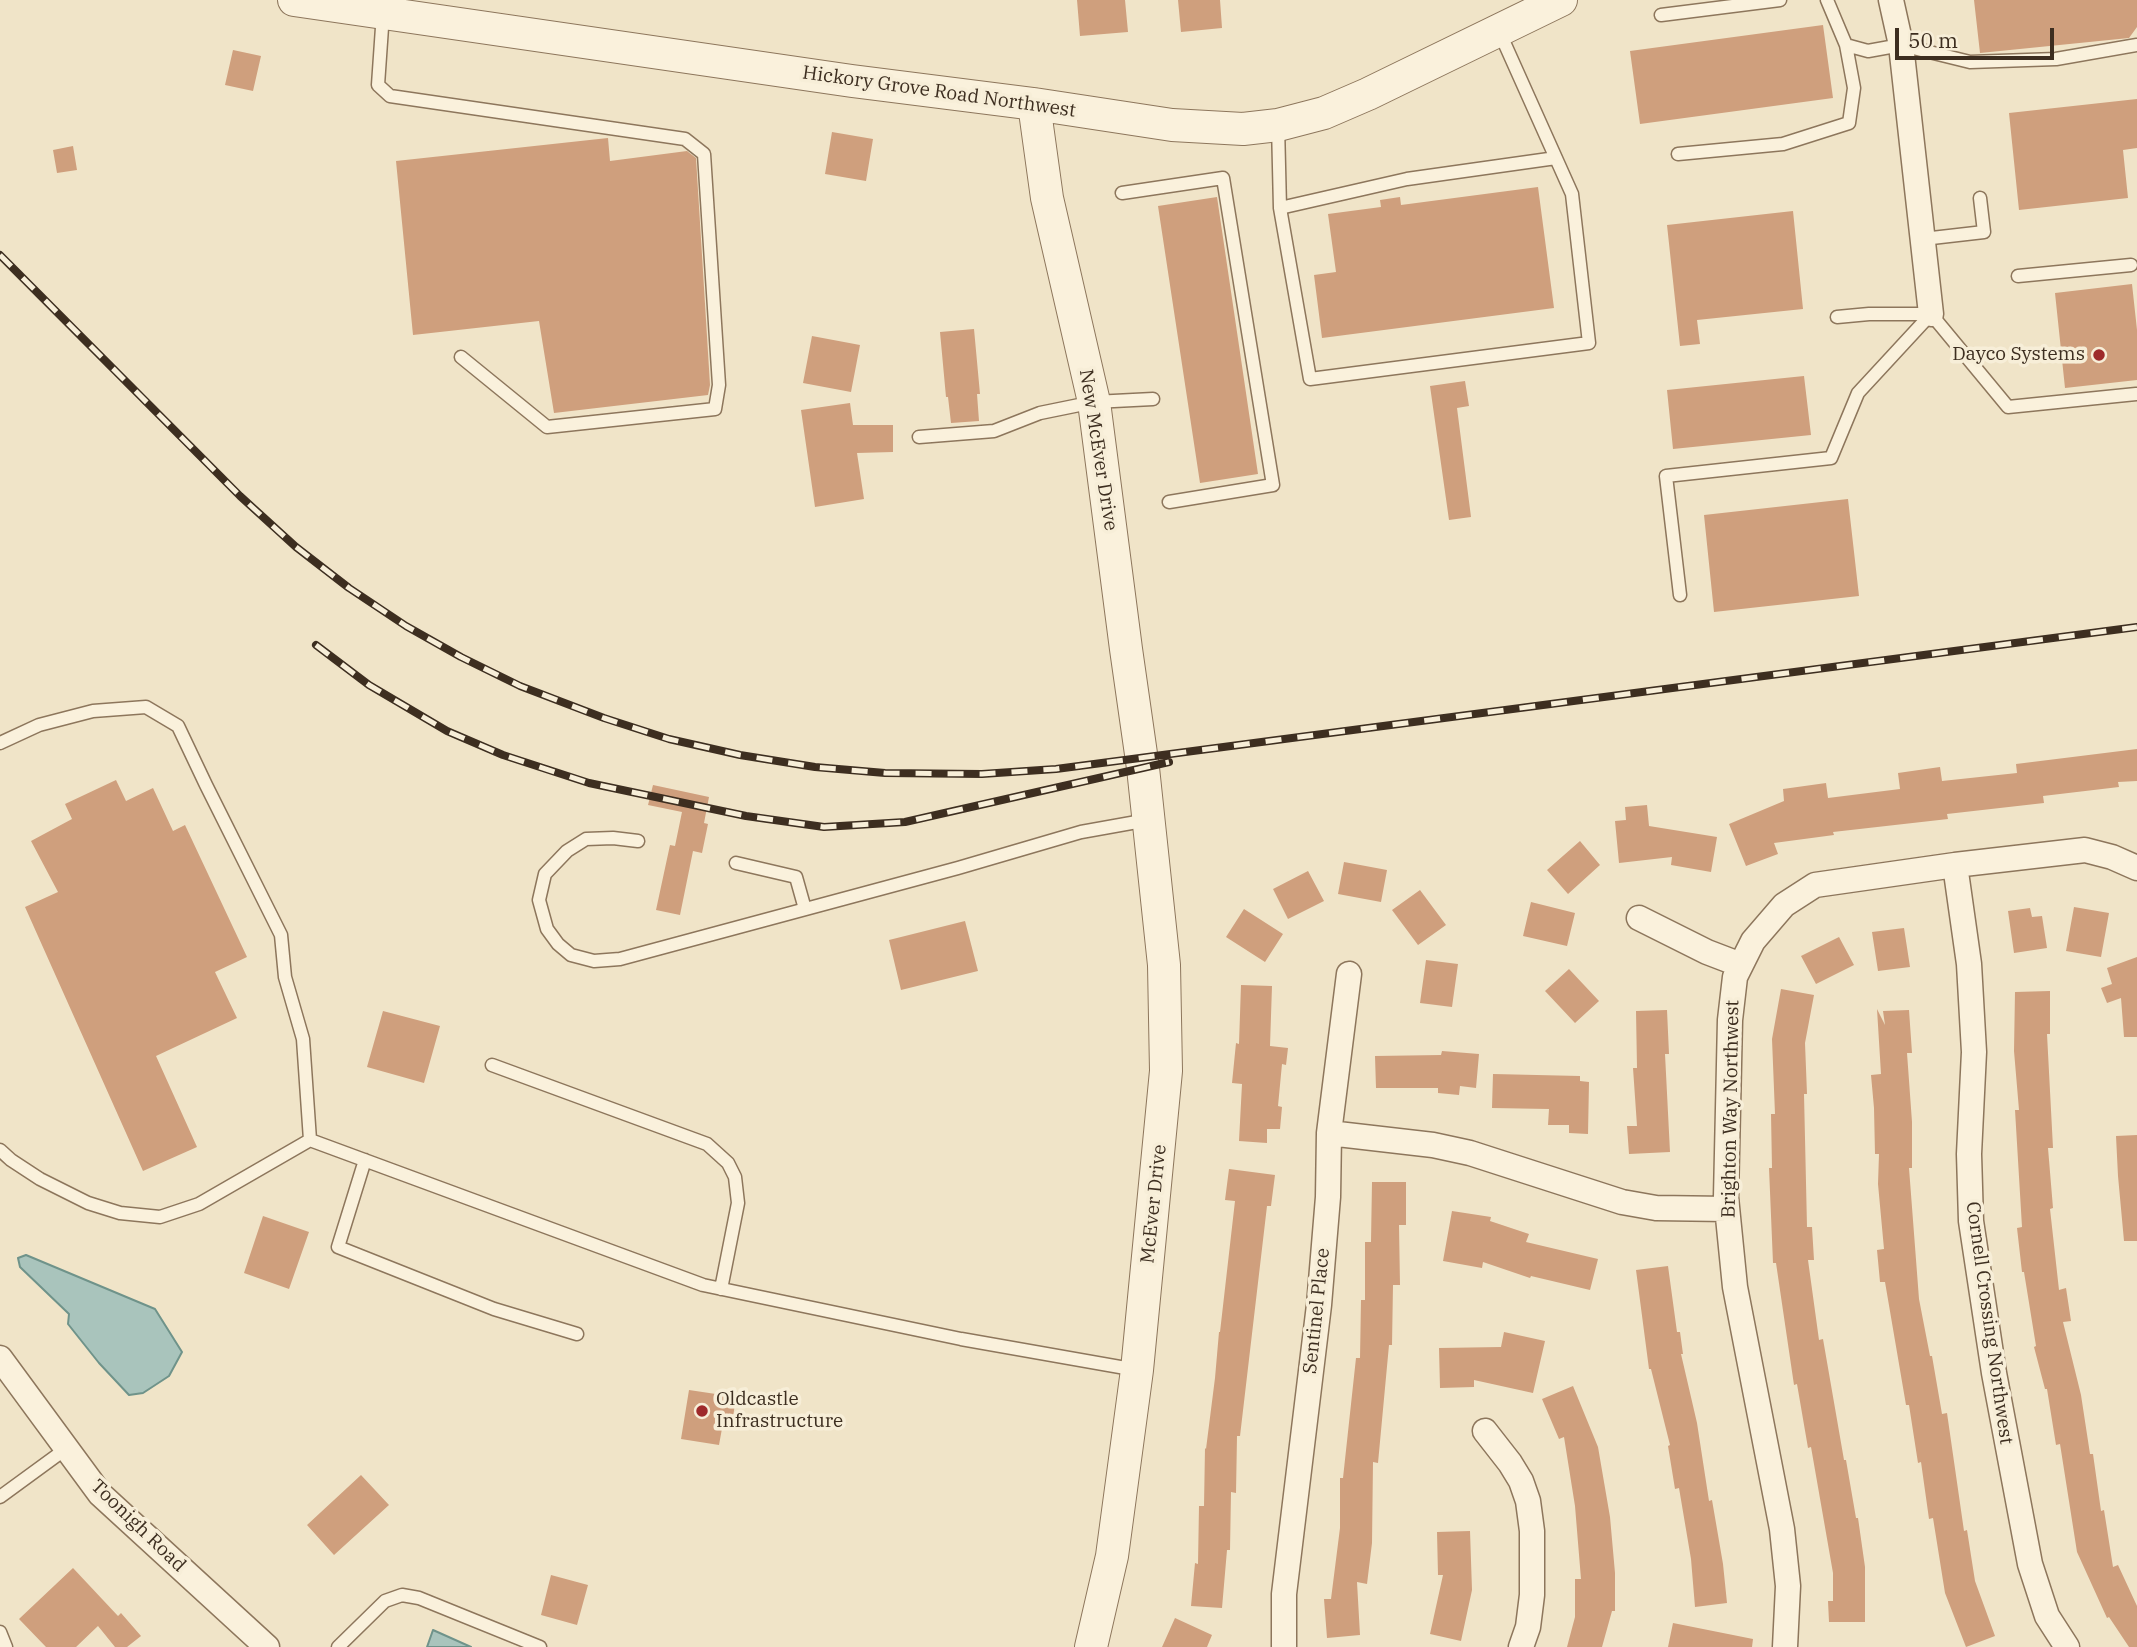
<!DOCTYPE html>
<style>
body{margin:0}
#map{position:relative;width:2137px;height:1647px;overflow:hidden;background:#f0e4c8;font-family:"IBM Plex Serif",serif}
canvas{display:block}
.scale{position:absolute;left:1895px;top:28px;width:159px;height:32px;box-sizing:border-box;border:4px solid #3d2e20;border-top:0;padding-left:9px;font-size:21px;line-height:24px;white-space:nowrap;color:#3d2e20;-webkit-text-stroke:5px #f7eed8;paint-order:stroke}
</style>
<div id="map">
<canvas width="2137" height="1647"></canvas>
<div class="scale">50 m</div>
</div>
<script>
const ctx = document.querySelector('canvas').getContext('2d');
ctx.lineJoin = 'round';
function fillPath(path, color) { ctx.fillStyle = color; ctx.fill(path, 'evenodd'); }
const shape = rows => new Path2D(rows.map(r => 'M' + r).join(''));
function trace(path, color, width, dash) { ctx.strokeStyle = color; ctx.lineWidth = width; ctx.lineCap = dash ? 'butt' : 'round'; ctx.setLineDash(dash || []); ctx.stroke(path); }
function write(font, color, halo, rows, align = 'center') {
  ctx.font = font + ' "IBM Plex Serif",serif'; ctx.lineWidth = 7; ctx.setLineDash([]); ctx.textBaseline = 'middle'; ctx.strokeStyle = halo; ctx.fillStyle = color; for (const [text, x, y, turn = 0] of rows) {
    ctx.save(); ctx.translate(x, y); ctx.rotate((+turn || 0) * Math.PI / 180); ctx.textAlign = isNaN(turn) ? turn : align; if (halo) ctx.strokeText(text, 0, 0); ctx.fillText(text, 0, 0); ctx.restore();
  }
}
const water = shape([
 [26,1255,155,1309,182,1352,169,1376,143,1393,129,1395,99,1363,68,1324,69,1314,20,1267,18,1258,26,1255],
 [433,1630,471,1647,427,1647,433,1630]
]);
fillPath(water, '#a9c4bc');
trace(water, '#6f938a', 2);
fillPath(shape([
 [1077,0,1125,0,1128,32,1080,36],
 [1178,0,1220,0,1222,28,1181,32],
 [1974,0,2137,0,2137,27,2129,38,1980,53],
 [1823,25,1833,98,1640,124,1630,51],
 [233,50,261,56,253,91,225,85],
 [2137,99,2137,148,2123,150,2128,198,2019,210,2009,113],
 [832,132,873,139,866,181,825,174],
 [608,138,610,161,687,151,696,158,710,385,708,395,554,413,539,321,413,335,396,161],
 [73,146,77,170,57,173,53,150],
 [1538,187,1554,308,1322,338,1314,275,1336,272,1328,214,1381,207,1380,200,1400,197,1401,205],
 [1217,197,1258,474,1200,483,1158,206],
 [1793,211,1803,309,1697,320,1700,344,1680,346,1667,225],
 [2132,284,2137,330,2137,380,2065,388,2055,293],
 [974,329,980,394,977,394,979,421,951,423,948,397,946,397,940,332],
 [812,336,860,345,851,392,803,383],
 [1804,376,1811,435,1673,449,1667,390],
 [1465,381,1469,406,1457,408,1471,517,1449,520,1430,386],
 [850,403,853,425,893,425,893,452,857,453,864,499,815,507,801,410],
 [1848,499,1859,596,1714,612,1704,515],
 [2137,749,2137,781,2118,782,2119,787,2043,796,2044,803,1947,814,1948,819,1833,832,1834,835,1774,843,1778,854,1746,866,1729,824,1784,801,1783,789,1826,783,1828,798,1900,789,1898,773,1940,767,1942,781,2017,773,2016,764],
 [116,780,126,801,153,788,173,831,185,825,247,957,215,972,237,1018,156,1056,197,1147,143,1171,25,907,58,892,31,841,72,819,65,804],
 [653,785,709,797,704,823,708,824,702,853,693,851,680,915,656,910,670,845,675,846,682,812,648,805],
 [1647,805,1649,826,1717,837,1711,872,1671,865,1672,857,1619,863,1615,821,1626,820,1625,807],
 [1580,841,1600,865,1568,894,1547,870],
 [1344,862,1387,870,1381,902,1338,894],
 [1308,871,1324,901,1288,919,1273,889],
 [1420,890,1446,925,1418,945,1392,910],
 [1531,902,1575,913,1567,946,1523,936],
 [2074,907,2109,913,2101,957,2066,951],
 [2030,908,2032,917,2042,916,2047,948,2014,953,2008,911],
 [1244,909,1283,934,1265,962,1226,937],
 [965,921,978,971,901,990,889,940],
 [1904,928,1910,967,1878,971,1872,932],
 [1839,937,1854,965,1816,984,1801,956],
 [2137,957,2137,1037,2124,1037,2121,998,2107,1003,2101,988,2112,984,2107,968],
 [1426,960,1458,964,1452,1007,1420,1003],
 [1569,969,1599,1001,1575,1023,1545,991],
 [1241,985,1272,986,1270,1046,1288,1048,1286,1065,1282,1064,1278,1106,1282,1107,1280,1129,1267,1129,1267,1143,1239,1141,1242,1084,1232,1083,1236,1043,1239,1044],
 [1781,989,1814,995,1805,1043,1807,1094,1804,1094,1807,1227,1812,1227,1814,1260,1808,1260,1819,1340,1823,1339,1844,1460,1846,1460,1856,1518,1858,1518,1865,1567,1865,1622,1829,1622,1828,1601,1833,1601,1833,1573,1811,1447,1808,1448,1797,1384,1794,1385,1776,1263,1773,1263,1769,1168,1772,1168,1771,1114,1775,1114,1772,1039],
 [2050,991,2050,1034,2047,1034,2053,1148,2048,1148,2053,1208,2050,1209,2059,1290,2066,1288,2071,1321,2063,1322,2081,1395,2090,1454,2093,1454,2101,1511,2104,1510,2113,1567,2118,1565,2137,1606,2137,1647,2129,1647,2109,1617,2107,1618,2077,1552,2060,1444,2056,1445,2047,1389,2045,1389,2034,1347,2036,1346,2024,1272,2022,1272,2017,1228,2022,1227,2015,1110,2019,1110,2014,1051,2015,992],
 [1877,1009,1885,1025,1883,1011,1909,1010,1912,1053,1907,1053,1912,1122,1912,1168,1909,1168,1919,1299,1930,1356,1932,1356,1942,1414,1947,1413,1964,1531,1967,1530,1975,1581,1995,1636,1966,1647,1945,1593,1933,1518,1929,1519,1921,1462,1918,1463,1909,1405,1906,1405,1885,1282,1880,1282,1877,1250,1884,1249,1878,1184,1879,1154,1875,1154,1874,1108,1871,1075,1881,1074],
 [1667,1010,1669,1054,1665,1054,1670,1152,1629,1154,1627,1126,1637,1126,1633,1068,1637,1068,1636,1011],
 [383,1011,440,1026,424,1083,367,1067],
 [1442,1051,1479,1054,1476,1088,1460,1086,1459,1095,1438,1093,1438,1088,1376,1088,1375,1056,1441,1055],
 [1493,1074,1580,1076,1580,1081,1589,1082,1588,1134,1569,1133,1569,1125,1548,1125,1549,1109,1492,1108],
 [2137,1135,2137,1241,2124,1241,2118,1176,2116,1136],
 [1229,1169,1275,1175,1271,1206,1267,1206,1240,1436,1237,1436,1236,1493,1231,1492,1230,1550,1227,1550,1222,1608,1191,1606,1195,1563,1198,1564,1199,1506,1204,1506,1205,1448,1206,1449,1215,1378,1219,1332,1220,1332,1235,1201,1225,1200],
 [1372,1182,1406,1182,1406,1225,1399,1225,1400,1285,1393,1285,1392,1345,1389,1345,1378,1463,1373,1462,1372,1543,1367,1584,1357,1582,1360,1635,1327,1638,1324,1599,1331,1599,1340,1528,1340,1478,1343,1478,1356,1358,1360,1358,1361,1300,1365,1300,1365,1242,1371,1242],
 [1452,1211,1491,1217,1490,1221,1529,1234,1526,1242,1598,1259,1590,1290,1531,1276,1530,1278,1483,1262,1482,1268,1443,1261],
 [263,1216,309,1232,289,1289,244,1273],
 [1668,1266,1677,1332,1680,1332,1683,1354,1681,1354,1697,1423,1709,1501,1712,1500,1723,1564,1727,1603,1695,1607,1691,1559,1679,1488,1675,1489,1668,1446,1670,1445,1651,1369,1649,1369,1636,1270],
 [1504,1332,1545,1341,1533,1393,1474,1380,1474,1387,1440,1388,1439,1348,1501,1347],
 [1573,1386,1598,1447,1610,1517,1615,1573,1615,1611,1612,1611,1602,1647,1567,1647,1575,1617,1575,1579,1581,1579,1575,1506,1564,1437,1559,1439,1542,1399],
 [689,1390,736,1397,732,1424,723,1423,719,1445,681,1439],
 [361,1475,389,1505,334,1555,307,1525],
 [1470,1531,1472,1590,1461,1641,1430,1634,1443,1575,1438,1575,1437,1532],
 [73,1568,118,1616,121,1613,141,1636,127,1647,115,1647,98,1626,76,1647,46,1647,19,1619],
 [551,1575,588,1585,577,1625,541,1615],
 [1175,1618,1212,1635,1207,1647,1162,1647],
 [1673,1623,1753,1639,1752,1647,1668,1647]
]), '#cf9f7d');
const service = shape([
 [1827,0,1846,45,1868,51,1901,45,1970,62,2056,59,2137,45],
 [383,13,378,85,390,96,685,139,704,154,719,385,715,409,547,427,461,357],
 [1661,15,1780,0],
 [1278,125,1280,208,1310,379,1589,343,1572,194,1499,31],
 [1678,154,1783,144,1849,123,1854,88,1846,45],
 [1122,193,1223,178,1273,485,1169,502],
 [1280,208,1407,179,1556,158],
 [1923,239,1984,232,1980,198],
 [2018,276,2131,265],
 [1931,314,2008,407,2136,394],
 [1837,317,1869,314,1931,314],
 [919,437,994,431,1040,413,1094,402,1153,399],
 [1680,595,1666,476,1831,458,1858,393,1931,314],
 [0,743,39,725,93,711,146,707,178,726,206,785,281,935,285,977,303,1039,310,1140],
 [638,841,613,838,586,839,567,851,545,874,539,900,547,929,558,944,571,955,594,961,620,959,958,868,1081,832,1148,820],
 [736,863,796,877,805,909],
 [492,1065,707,1144,728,1163,735,1177,738,1203,721,1289],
 [310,1140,703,1285,961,1339,1137,1370],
 [0,1150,11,1160,40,1179,88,1203,120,1213,160,1217,199,1204,310,1140],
 [365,1160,338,1247,494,1309,577,1334],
 [0,1497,67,1448],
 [0,1632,6,1647],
 [338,1647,385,1601,402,1595,419,1598,540,1647]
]);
const minor = shape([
 [1891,0,1901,45,1931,314],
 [1955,865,1969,964,1974,1052,1969,1154,1971,1221,1994,1373,2030,1564,2047,1616,2067,1647],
 [1639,918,1707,952,1741,965],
 [1329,1133,1433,1145,1470,1153,1622,1202,1656,1208,1727,1209],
 [0,1358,100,1494,267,1647],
 [1485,1431,1510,1463,1521,1481,1528,1501,1532,1531,1532,1595,1528,1627,1521,1647],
 [1284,1647,1284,1594,1319,1305,1328,1197,1329,1133,1349,974],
 [1785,1647,1788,1586,1782,1529,1735,1287,1726,1197,1730,1020,1735,977,1753,941,1784,905,1815,885,1955,865,2085,850,2112,857,2137,868]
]);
const tertiary = shape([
 [294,0,852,81,1034,104,1172,125,1243,129,1278,125,1324,113,1368,94,1561,0],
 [1034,104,1047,198,1094,402,1126,649,1143,768,1164,965,1166,1071,1137,1370,1112,1556,1091,1647]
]);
trace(service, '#8d765c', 15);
trace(minor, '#8d765c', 27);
trace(tertiary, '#8d765c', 34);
trace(service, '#faf1dc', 12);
trace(minor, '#faf1dc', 24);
trace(tertiary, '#faf1dc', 32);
const rail = shape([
 [0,255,240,496,296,547,349,588,406,626,461,657,520,686,604,718,669,739,740,755,815,767,885,773,982,774,1056,769,2137,627],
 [316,645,369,685,447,731,503,755,589,783,746,816,824,827,905,822,1169,762]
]);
trace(rail, '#3d2e20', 8);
trace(rail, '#f7eed8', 5, [16]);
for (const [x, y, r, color] of [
 [2099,355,7,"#9e2a2b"],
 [702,1411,7,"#9e2a2b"]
]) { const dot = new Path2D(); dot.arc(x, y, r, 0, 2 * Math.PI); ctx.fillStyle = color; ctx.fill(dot); trace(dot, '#f7eed8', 2.5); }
write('19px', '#3d2e20', '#f7eed8', [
 ["Hickory Grove Road Northwest",939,92,8],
 ["New McEver Drive",1098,450,81],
 ["Brighton Way Northwest",1731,1109,-89],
 ["McEver Drive",1154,1204,-84],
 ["Sentinel Place",1317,1311,-84],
 ["Cornell Crossing Northwest",1989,1323,82],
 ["Toonigh Road",138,1526,44]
]);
write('19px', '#3d2e20', '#f7eed8', [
 ["Dayco Systems",2085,355],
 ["Oldcastle",716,1400,"left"],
 ["Infrastructure",716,1422,"left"]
], 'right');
</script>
